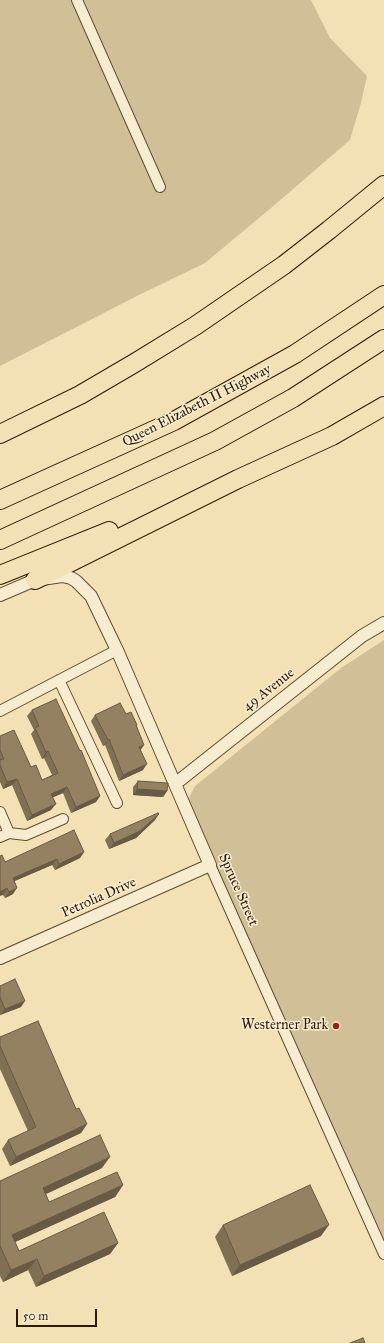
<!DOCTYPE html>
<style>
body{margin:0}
#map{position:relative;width:384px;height:1343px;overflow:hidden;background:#f3e1b5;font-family:"IM FELL Great Primer",serif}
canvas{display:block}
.scale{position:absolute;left:16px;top:1309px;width:81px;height:18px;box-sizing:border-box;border:2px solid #2d1a06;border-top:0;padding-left:5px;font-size:12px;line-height:14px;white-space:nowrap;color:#2d1a06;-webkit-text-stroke:3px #f7eccf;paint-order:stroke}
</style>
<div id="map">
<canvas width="384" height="1343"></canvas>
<div class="scale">50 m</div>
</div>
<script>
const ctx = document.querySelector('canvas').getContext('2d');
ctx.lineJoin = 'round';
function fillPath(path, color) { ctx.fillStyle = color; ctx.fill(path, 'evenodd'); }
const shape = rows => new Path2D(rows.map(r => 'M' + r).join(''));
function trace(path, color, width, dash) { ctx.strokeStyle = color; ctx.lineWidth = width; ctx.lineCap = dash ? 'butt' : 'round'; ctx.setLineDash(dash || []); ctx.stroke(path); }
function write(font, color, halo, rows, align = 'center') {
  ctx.font = font + ' "IM FELL Great Primer",serif'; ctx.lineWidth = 3; ctx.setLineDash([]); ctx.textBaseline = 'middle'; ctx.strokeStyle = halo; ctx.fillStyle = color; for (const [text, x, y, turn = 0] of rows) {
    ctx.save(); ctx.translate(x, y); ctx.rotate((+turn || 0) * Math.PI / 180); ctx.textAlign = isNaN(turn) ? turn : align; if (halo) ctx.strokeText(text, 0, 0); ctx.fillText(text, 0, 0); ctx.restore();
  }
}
fillPath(shape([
 [0,0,311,0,330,38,367,76,361,103,350,140,271,208,205,263,139,295,0,366],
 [384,640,384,1240,187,802,195,786,341,668]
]), '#d1bf97');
const minor = shape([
 [77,0,160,187],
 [59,680,117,803],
 [0,711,117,650],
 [0,812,9,833],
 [0,837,9,833,26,835,63,819],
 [210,865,384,1254]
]);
const tertiary = shape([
 [0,595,35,580,62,576,71,578,76,581,91,596,117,650,210,865,0,958],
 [175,784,362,636,384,623]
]);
const motorway = shape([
 [0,434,80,395,133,364,195,326,284,265,329,230,384,185],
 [0,500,174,421,295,354,384,295],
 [0,540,215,441,293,398,384,339],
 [0,575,109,531],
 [35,580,238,479,332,436,384,406]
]);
trace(minor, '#5e4c32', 12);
trace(tertiary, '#5e4c32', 14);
trace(motorway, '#2d1a06', 20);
trace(minor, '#f7eccf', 10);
trace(tertiary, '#f7eccf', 12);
trace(motorway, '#f3e1b5', 18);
fillPath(shape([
 [32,710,80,751,100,796,96,802,71,813,63,793,53,797,51,810,27,821,12,785,3,789,0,782,0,736,31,767,42,780,52,775,44,758,42,759,31,734,34,730,27,716],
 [126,714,137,725,137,726,141,750,143,770,119,781,105,745,103,746,91,721,95,715],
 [138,781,167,791,163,797,133,795,133,787],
 [155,820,136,838,109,849,105,840,110,834],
 [84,852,80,858,55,870,52,865,14,881,13,894,5,898,3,895,5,862],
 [0,986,21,1007,0,1015],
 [0,1037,76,1109,87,1124,81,1133,10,1166,2,1149,8,1140,28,1131,0,1069],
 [102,1168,46,1194,49,1202,123,1185,115,1197,15,1242,19,1251,118,1243,110,1254,36,1287,28,1270,3,1282,0,1276,0,1181],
 [223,1225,321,1236,232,1276,215,1237]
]), '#7f6f53');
fillPath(shape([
 [109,739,105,745,103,746,108,740],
 [144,745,140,751,139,747],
 [48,751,44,758,42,759,46,752],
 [147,764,143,770,119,781,123,775],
 [17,779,12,785,3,789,7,782],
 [67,787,63,793,47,800,51,794],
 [137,789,167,791,163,797,133,795],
 [100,796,96,802,71,813,76,807],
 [56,804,51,810,27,821,32,815],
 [159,814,155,820,136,838,109,849,114,843],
 [84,852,80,858,55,870,59,864],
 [57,859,52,865,8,884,13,878],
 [7,888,3,895,0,896,0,892],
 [17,888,13,894,5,898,9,892],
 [25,1001,21,1007,0,1015,5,1009],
 [87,1124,81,1133,10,1166,16,1157],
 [110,1157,102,1168,35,1199,43,1188],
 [123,1185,115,1197,4,1247,12,1235],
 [329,1225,321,1236,232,1276,240,1265],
 [118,1243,110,1254,36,1287,44,1276],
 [37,1259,28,1270,3,1282,11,1270]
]), '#685a44');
const building = shape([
 [56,699,80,751,81,750,100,796,76,807,67,787,51,794,56,804,32,815,17,779,7,782,0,765,0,760,4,759,0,750,0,736,14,730,31,767,36,765,42,780,58,773,48,751,46,752,35,728,39,726,32,710,56,699],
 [120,703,126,714,131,712,137,725,136,725,144,745,139,747,147,764,123,775,109,739,108,740,95,715,120,703],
 [138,781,168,783,167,791,137,789,138,781],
 [158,813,159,814,140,831,114,843,110,834,158,813],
 [74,830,84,852,59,864,57,859,13,878,17,888,9,892,7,888,0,892,0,856,2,855,5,862,74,830],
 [15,979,25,1001,5,1009,0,997,0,986,15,979],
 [38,1021,76,1109,79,1108,87,1124,16,1157,8,1140,36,1127,0,1046,0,1037,38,1021],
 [100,1135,110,1157,43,1188,49,1202,117,1172,123,1185,12,1235,19,1251,104,1212,118,1243,44,1276,37,1259,11,1270,0,1246,0,1181,100,1135],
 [310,1185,329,1225,240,1265,223,1225,310,1185],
 [363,1338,365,1343,350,1343,363,1338]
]);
fillPath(building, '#948161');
trace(building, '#685a44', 1);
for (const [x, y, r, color] of [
 [336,1026,4,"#8f2418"]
]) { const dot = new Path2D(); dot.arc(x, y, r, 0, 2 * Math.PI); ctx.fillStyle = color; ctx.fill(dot); trace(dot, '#f7eccf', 1.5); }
write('14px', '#2d1a06', '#f7eccf', [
 ["Queen Elizabeth II Highway",197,406,-27],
 ["49 Avenue",269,690,-38],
 ["Spruce Street",238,890,66],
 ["Petrolia Drive",99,898,-24]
]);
write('14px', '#2d1a06', '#f7eccf', [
 ["Westerner Park",328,1026]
], 'right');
</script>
